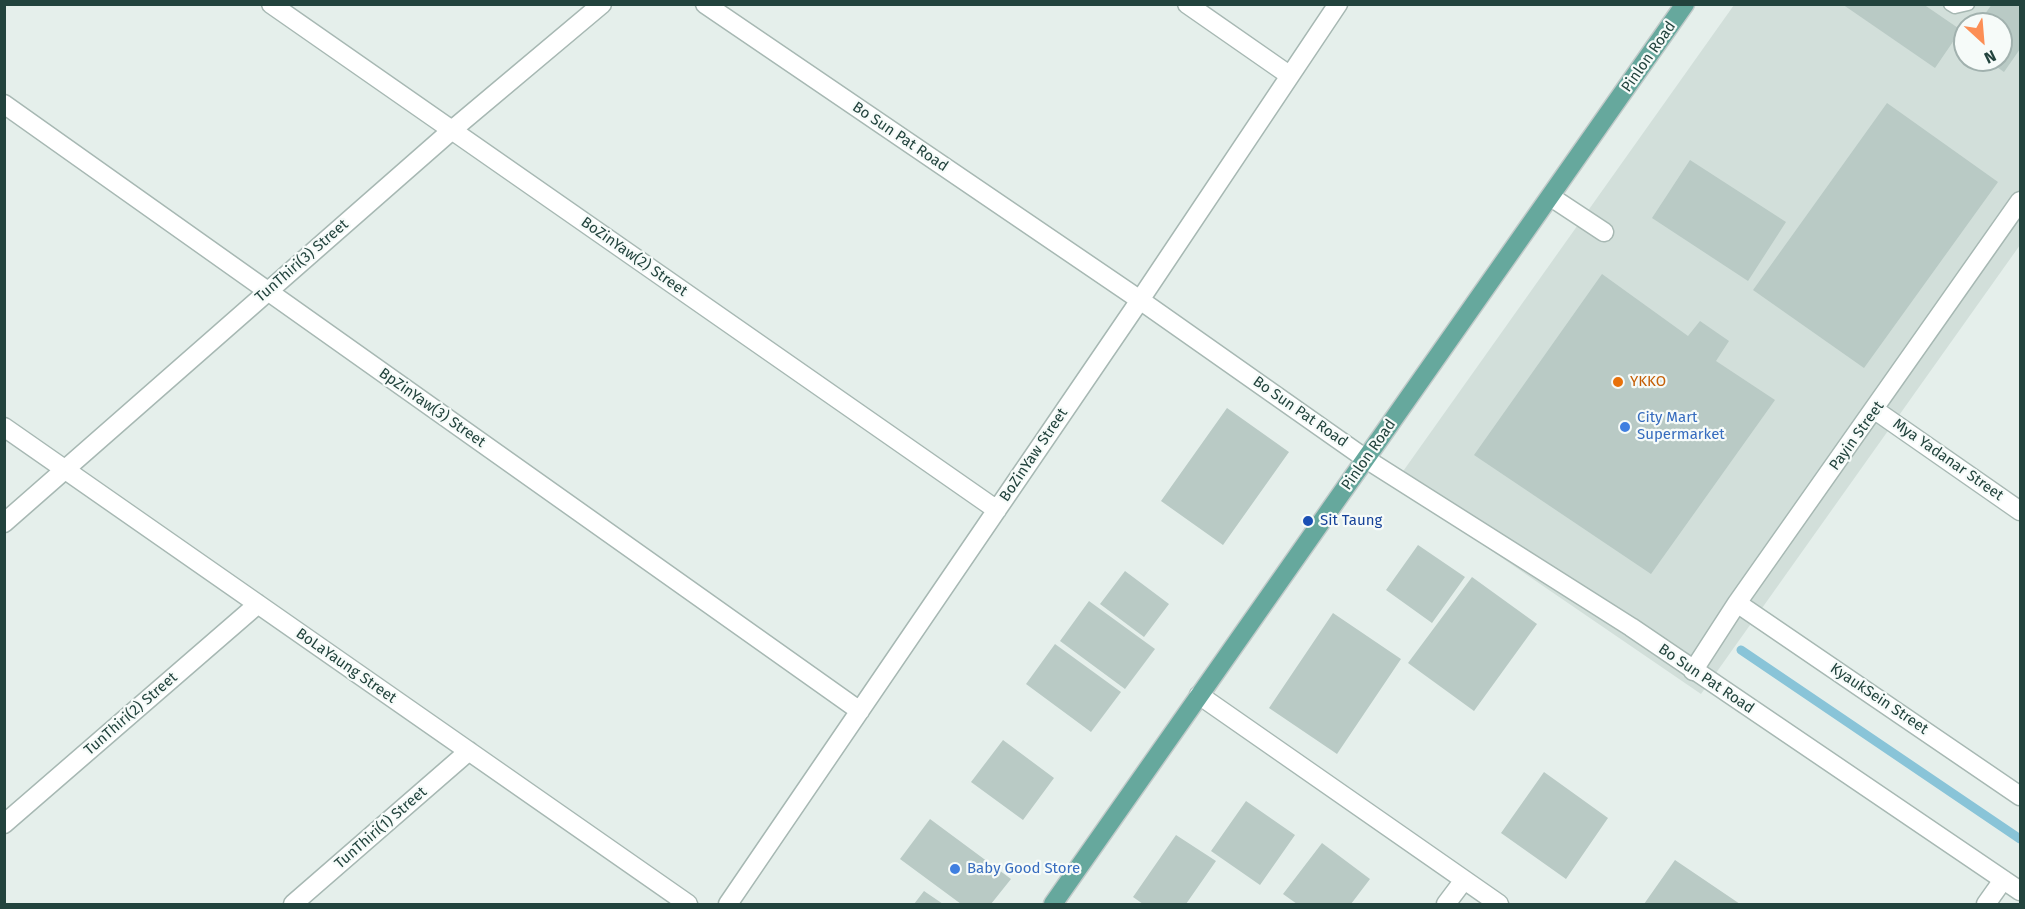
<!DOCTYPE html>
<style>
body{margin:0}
#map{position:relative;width:2025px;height:909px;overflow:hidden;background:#e5efeb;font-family:"Fira Sans",sans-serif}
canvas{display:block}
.frame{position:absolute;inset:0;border:6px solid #22433d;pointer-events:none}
.north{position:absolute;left:1953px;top:12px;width:60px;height:60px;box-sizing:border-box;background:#f6fbf9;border:2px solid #a1b1ae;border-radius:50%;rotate:154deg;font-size:16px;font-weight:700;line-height:24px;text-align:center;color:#22433d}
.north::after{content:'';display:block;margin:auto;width:21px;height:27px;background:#fc8e55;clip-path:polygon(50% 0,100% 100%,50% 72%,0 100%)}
</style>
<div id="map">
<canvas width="2025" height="909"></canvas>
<div class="frame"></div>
<div class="north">N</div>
</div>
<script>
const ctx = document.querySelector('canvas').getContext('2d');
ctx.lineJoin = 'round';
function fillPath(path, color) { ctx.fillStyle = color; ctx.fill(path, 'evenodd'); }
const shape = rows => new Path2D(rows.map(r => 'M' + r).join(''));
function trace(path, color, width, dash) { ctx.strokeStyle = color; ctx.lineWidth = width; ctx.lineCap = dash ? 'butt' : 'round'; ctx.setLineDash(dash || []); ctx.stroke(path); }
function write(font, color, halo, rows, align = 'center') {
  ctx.font = font + ' "Fira Sans",sans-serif'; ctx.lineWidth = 4.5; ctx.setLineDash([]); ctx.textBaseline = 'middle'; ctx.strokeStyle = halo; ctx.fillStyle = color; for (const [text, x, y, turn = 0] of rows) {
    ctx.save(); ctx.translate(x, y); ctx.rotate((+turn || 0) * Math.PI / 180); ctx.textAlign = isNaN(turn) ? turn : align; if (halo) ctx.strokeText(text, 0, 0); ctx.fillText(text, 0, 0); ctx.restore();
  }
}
fillPath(shape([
 [1734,5,2020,5,2020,245,1701,694,1394,484],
 [1965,24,2001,24,2001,60,1965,60]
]), '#d2dfda');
trace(shape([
 [1741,650,2020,839]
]), '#89c4d8', 9);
fillPath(shape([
 [1842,4,1923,4,1961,30,1935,68],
 [1992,4,2020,4,2020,49,2004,72,1987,60,2001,60,2001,24,1978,24],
 [1887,103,1998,182,1864,368,1753,290],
 [1690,160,1786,222,1748,281,1652,218],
 [1602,274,1688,336,1700,321,1729,341,1716,361,1775,400,1651,574,1474,455],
 [1227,408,1289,452,1223,545,1161,501],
 [1418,545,1465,577,1432,623,1386,590],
 [1125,571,1169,604,1144,637,1100,604],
 [1472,577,1537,624,1474,711,1408,663],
 [1089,601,1155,649,1125,689,1060,641],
 [1333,613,1401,659,1337,754,1269,708],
 [1055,644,1121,692,1091,732,1026,684],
 [1003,740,1054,778,1023,820,971,782],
 [1544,772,1608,818,1566,879,1501,833],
 [1246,801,1295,835,1260,885,1211,851],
 [930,819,1011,879,991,904,961,904,900,859],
 [1176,835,1216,861,1186,904,1143,904,1133,897],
 [1322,843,1370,879,1351,904,1297,904,1283,894],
 [1675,860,1740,904,1644,904],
 [924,891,943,904,914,904]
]), '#b9cac5');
const service = shape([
 [1950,4,1955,7,1968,4]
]);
const minor = shape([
 [271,4,997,510],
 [1187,4,1289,75],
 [4,104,860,711],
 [1551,197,1604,232],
 [1875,410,2020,511],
 [4,427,688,904],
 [4,523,452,130,602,4],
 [1737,603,2020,796],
 [1693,671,1737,603,2020,201],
 [1199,695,1499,904],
 [4,824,258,604],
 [293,904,469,751],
 [728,904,1140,300,1338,4],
 [1446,904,1464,880],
 [1986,904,2003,880]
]);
const tertiary = shape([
 [705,4,1140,300,1366,459,1631,627,2020,891]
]);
const primary = shape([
 [1053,904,1685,4]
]);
trace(service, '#a7b8b3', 15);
trace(minor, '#a7b8b3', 21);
trace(tertiary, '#a7b8b3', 21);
trace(primary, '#c1cac9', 21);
trace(service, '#fff', 12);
trace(minor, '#fff', 18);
trace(tertiary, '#fff', 18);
trace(primary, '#66a89d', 18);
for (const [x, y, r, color] of [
 [1618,382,6,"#e8710a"],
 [1625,427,6,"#3f7fe0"],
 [1308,521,6,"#1a4fb4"],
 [955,869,6,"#3f7fe0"]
]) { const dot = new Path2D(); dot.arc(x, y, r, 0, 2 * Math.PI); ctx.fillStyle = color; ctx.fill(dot); trace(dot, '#f6fbf9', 2); }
write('15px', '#22433d', '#f6fbf9', [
 ["Pinlon Road",1649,57,-55],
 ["Bo Sun Pat Road",900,137,34],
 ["BoZinYaw(2) Street",634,257,35],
 ["TunThiri(3) Street",302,261,-41],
 ["BpZinYaw(3) Street",432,408,35],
 ["Bo Sun Pat Road",1300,412,35],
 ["Payin Street",1857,436,-54],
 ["BoZinYaw Street",1034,455,-56],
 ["Pinlon Road",1369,455,-55],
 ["Mya Yadanar Street",1948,460,35],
 ["BoLaYaung Street",346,666,35],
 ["Bo Sun Pat Road",1706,679,34],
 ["KyaukSein Street",1879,699,34],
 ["TunThiri(2) Street",131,714,-41],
 ["TunThiri(1) Street",381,828,-41]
]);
write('15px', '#c56008', '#f6fbf9', [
 ["YKKO",1630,382]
], 'left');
write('15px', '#366cbe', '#f6fbf9', [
 ["City Mart",1637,418],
 ["Supermarket",1637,435],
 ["Baby Good Store",967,869]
], 'left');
write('15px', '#164399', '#f6fbf9', [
 ["Sit Taung",1320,521]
], 'left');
</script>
